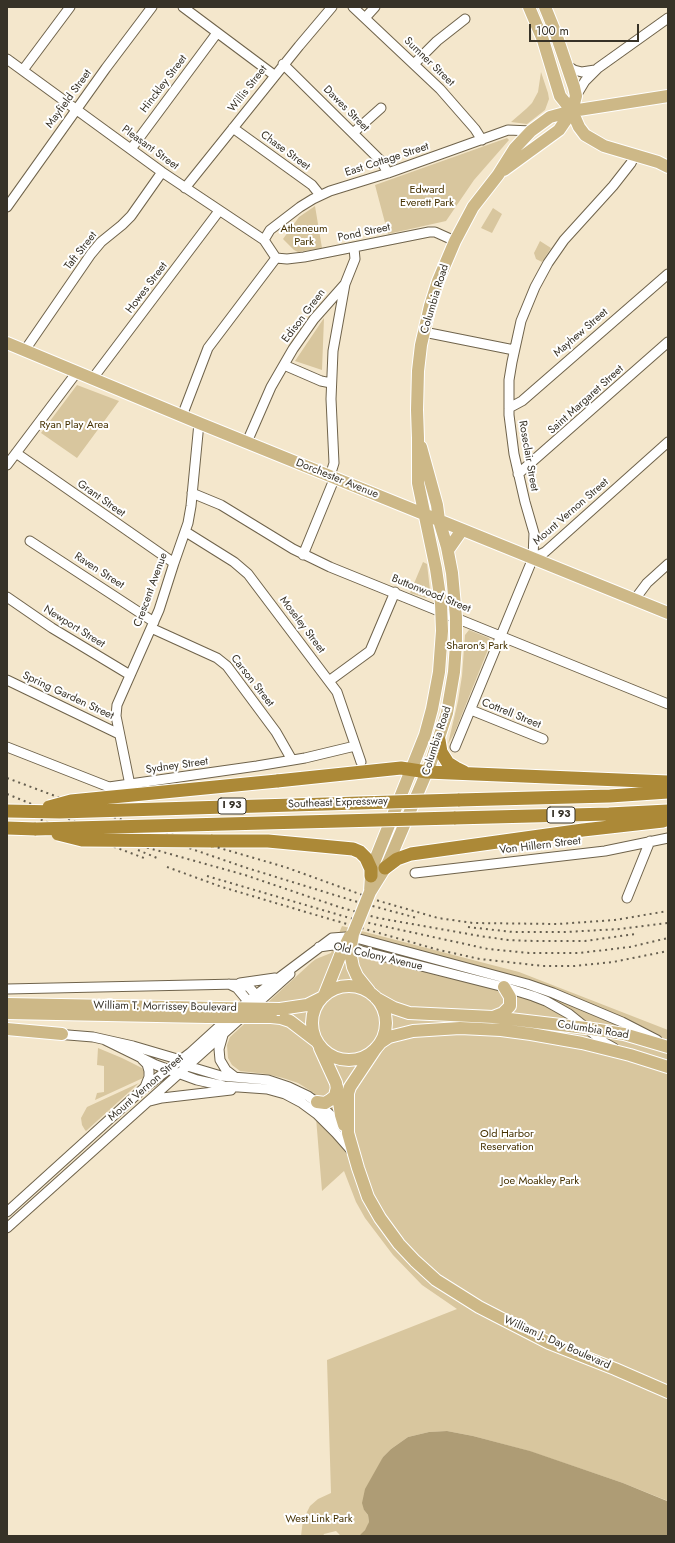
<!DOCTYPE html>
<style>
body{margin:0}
#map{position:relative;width:675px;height:1543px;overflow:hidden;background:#f4e7cc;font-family:Jost,sans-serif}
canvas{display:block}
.frame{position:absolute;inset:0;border:8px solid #373227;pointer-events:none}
.scale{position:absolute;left:529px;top:24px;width:110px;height:18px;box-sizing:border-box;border:2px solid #373227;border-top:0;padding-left:5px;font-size:12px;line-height:14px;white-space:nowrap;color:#373227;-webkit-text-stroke:3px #fff;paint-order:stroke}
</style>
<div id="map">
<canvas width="675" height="1543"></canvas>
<div class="frame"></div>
<div class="scale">100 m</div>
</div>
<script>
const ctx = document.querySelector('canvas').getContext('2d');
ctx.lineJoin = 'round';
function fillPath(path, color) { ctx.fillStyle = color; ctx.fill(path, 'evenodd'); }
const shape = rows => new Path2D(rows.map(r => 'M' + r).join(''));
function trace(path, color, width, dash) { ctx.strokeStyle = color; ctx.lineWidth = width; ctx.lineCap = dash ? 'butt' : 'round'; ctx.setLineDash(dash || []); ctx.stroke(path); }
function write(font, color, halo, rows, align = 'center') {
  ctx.font = font + ' Jost,sans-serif'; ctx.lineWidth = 4; ctx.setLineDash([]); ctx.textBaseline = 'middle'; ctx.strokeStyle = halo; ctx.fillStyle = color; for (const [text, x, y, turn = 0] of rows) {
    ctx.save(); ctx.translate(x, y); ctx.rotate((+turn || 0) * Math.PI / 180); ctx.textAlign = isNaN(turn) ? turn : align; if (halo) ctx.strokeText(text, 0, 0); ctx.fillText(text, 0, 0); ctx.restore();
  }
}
fillPath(shape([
 [541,72,548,93,549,99,545,110,527,124,511,122,526,109,532,103,538,92],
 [507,138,509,140,474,180,446,221,388,234,375,185],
 [315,206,322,248,298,252,294,250,283,239,299,217],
 [493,208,502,214,492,233,481,228],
 [540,241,551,248,542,262,536,259,534,253],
 [324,318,322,370,295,361],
 [77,385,119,401,77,458,41,433],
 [423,562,427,564,430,590,429,595,426,598,410,593],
 [469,630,489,638,491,642,454,734,448,744,458,701,462,676,465,635],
 [342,926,519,972,668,1030,668,1501,623,1483,529,1451,473,1436,447,1431,429,1432,408,1437,391,1449,383,1457,364,1510,368,1515,369,1522,368,1526,362,1534,359,1536,341,1536,336,1531,324,1534,323,1536,301,1536,303,1520,310,1506,318,1499,331,1493,327,1360,457,1309,422,1285,393,1255,365,1218,356,1202,344,1171,322,1191,314,1093,298,1083,283,1078,266,1074,240,1071,232,1065,228,1058,227,1045,230,1037,312,962,316,959,331,953],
 [98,1048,122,1058,142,1068,144,1072,143,1078,95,1100,97,1093,104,1092,104,1066,97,1065],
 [139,1083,86,1131,85,1130,82,1125,81,1118,87,1107]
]), '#d8c69e');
fillPath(shape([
 [447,1431,473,1436,530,1451,623,1483,667,1501,668,1536,359,1536,365,1530,369,1522,368,1515,364,1510,362,1503,365,1489,383,1457,391,1449,408,1437,429,1432]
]), '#ae9c75');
const minor = shape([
 [183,7,274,75],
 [353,7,440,89,475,129,482,140],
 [365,18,375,7],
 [7,59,162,172,264,240,276,258],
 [283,64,381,161,388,173],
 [414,64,437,41,465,19],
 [566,65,574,70,582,72,595,70],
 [23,70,70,7],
 [576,96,585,81,598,68,668,18],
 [233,128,312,185,320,195],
 [353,133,381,108],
 [131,149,217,33],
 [185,188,299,46,332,7],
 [7,207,106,68,152,7],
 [264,240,270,230,300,207,313,199,330,191,388,173,508,130,531,131],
 [276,258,287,259,304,257,429,232,435,232,455,241],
 [424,332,514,350],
 [25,350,91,254,101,242,122,225,131,216,162,172],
 [284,365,321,381,331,383],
 [93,378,219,211],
 [509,408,522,401,668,274],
 [182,416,208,348,276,258],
 [247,442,271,387,293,349,314,319,345,284],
 [16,453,174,563],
 [7,465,77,372],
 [518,474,668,342],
 [330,476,334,463,331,399,333,351,345,284,355,259,354,248],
 [192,493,221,505,293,549,330,567,668,704],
 [186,532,234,562,248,574,254,582,337,692,361,762],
 [30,541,154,622],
 [303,555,335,477],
 [533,558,545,552,668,442],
 [7,597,52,628,130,675],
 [635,599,647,583,668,564],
 [151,628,217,658,227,666,276,732,292,760],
 [7,680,119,734],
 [329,681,370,651,395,592],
 [471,710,543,739],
 [7,747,109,787,257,766,305,758,355,746],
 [455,747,533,558,534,533,525,502,514,454,509,415,509,380,512,362,521,321,535,287,548,263,564,240,613,186,631,163,635,155],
 [130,785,116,716,117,705,159,610,174,563,188,523,191,506,199,423],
 [415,873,605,851,668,838],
 [627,898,650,841],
 [319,947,333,945,342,946,504,987,533,996,546,1001,569,1014,605,1043,614,1048],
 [240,983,275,978],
 [229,984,237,988,252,1006],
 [7,989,238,984,249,987,260,1000],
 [56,1034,93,1037,133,1046,184,1061],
 [223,1035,219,1049,220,1060,226,1070,235,1077],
 [105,1040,156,1065,197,1080,224,1086,267,1089,285,1094,302,1103,317,1114,336,1133,351,1150],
 [142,1059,147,1064,149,1071,149,1077,145,1087],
 [184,1065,221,1076,268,1080,289,1087,308,1096,320,1105,344,1128],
 [150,1101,162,1098,231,1090],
 [7,1212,144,1088,190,1053,223,1023,256,995,332,938,346,937,356,938,527,984,553,993,622,1022,657,1040],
 [7,1228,290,974]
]);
const major = shape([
 [529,7,543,40,560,96,572,111,579,127,585,135,604,146,658,162,668,167],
 [504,170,559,130,572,111,576,96,574,87,556,34,545,7],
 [7,343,199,423,668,613],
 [448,550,462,530],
 [370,892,371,876,375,860,425,735,432,709,439,672,442,631,441,603,436,569,418,483,418,438,417,410,418,371,421,345,430,306,438,281,455,241,473,207,498,175,515,148,531,131,550,117,572,111,668,96],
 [370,892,388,863,431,762,447,713,454,672,456,644,456,617,452,573,447,547,439,520,437,505,421,447],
 [351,957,353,967,357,976,369,991],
 '312 1023a37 37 0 1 1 74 0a37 37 0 1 1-74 0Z',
 [324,996,340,956],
 [376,998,394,1008,409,1013,493,1017,586,1028,624,1034,668,1047],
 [7,1004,219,1008],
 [280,1009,307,1005,321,998],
 [7,1013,207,1017],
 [271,1017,281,1018,290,1021,316,1041],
 [493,1017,503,1013,510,1006,510,997,504,987],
 [7,1029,62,1034],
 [380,1043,389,1037,413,1031,460,1028,501,1030,531,1034,582,1043,630,1055,668,1067],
 [320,1048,336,1083,341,1115,344,1125],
 [376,1048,350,1087,348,1093,348,1133,358,1168,368,1197,380,1218,399,1244,415,1261,436,1280,479,1307,549,1343,615,1369,668,1392],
 [317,1102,325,1103,330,1100,335,1096,337,1087]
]);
const highway = shape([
 [439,740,441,752,448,763,456,768,464,772],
 [277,781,401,768,427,772,668,782],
 [458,800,610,796,668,792],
 [454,818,609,814,668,811],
 [7,828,36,829],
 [211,841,268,841,353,849,360,852,366,858,371,869,371,876],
 [385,868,397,859,411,854,583,830,663,821,668,819]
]);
trace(minor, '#6f634b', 11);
trace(major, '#fff', 14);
trace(highway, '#fff', 15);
trace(minor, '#fff', 9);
trace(major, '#cdb887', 12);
trace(highway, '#ac8937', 13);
trace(shape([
 [7,778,106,815,285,867,379,901,438,918,473,923,558,924,615,920,668,911],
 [7,794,120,840,245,875,339,907,378,918,480,936,508,940,534,941,585,941,635,934],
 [7,807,144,858],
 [110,821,247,868,354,901,417,918],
 [138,850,157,858],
 [167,867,222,887,326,918,439,950,480,959,543,966,574,966,613,962,668,951],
 [207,876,360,921,488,949,529,953,579,953,630,947,668,938],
 [468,927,513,932,565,932,620,929,668,923]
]), '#665f50', 2, [2, 4]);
const majorBridge = shape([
 [340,956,350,936],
 [351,957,351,946,353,934,370,892],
 [219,1008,280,1009],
 [207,1017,271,1017]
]);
const highwayBridge = shape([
 [49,807,71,801,277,781],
 [7,811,60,812,458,800],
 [36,829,454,818],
 [58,834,82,840,211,841]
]);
trace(majorBridge, '#fff', 14, []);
trace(highwayBridge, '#fff', 15, []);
trace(majorBridge, '#cdb887', 12);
trace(highwayBridge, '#ac8937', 13);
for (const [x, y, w] of [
 [232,806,28],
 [561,815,28]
]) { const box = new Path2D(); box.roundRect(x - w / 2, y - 8, w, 16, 3); ctx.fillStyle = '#fff'; ctx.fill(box); trace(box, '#373227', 1); }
write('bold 10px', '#373227', null, [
 ["I 93",232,806],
 ["I 93",561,815]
]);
write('11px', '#373227', '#fff', [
 ["Sumner Street",429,62,44],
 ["Hinckley Street",164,84,-53],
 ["Willis Street",248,89,-52],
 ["Mayfield Street",69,99,-54],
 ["Dawes Street",346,109,45],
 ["Pleasant Street",150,148,36],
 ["Chase Street",285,151,36],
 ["East Cottage Street",387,160,-18],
 ["Pond Street",364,233,-12],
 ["Taft Street",81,251,-52],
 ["Howes Street",147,288,-53],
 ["Columbia Road",435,299,-73],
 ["Edison Green",304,316,-53],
 ["Mayhew Street",581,333,-41],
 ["Saint Margaret Street",586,400,-42],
 ["Roseclair Street",528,456,80],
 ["Dorchester Avenue",337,479,22],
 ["Grant Street",101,499,35],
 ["Mount Vernon Street",571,512,-41],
 ["Raven Street",99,571,33],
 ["Crescent Avenue",151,590,-70],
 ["Buttonwood Street",431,594,22],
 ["Moseley Street",302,625,53],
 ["Newport Street",74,627,32],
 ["Carson Street",252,681,52],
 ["Spring Garden Street",68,696,25],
 ["Cottrell Street",511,714,22],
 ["Columbia Road",437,741,-72],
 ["Sydney Street",177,766,-8],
 ["Southeast Expressway",338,803,-2],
 ["Von Hillern Street",540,846,-7],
 ["Old Colony Avenue",378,957,13],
 ["William T. Morrissey Boulevard",165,1007,1],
 ["Columbia Road",593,1030,9],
 ["Mount Vernon Street",146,1088,-41],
 ["William J. Day Boulevard",557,1343,24]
]);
write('11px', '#453100', '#fff', [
 ["Edward",427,190],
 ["Everett Park",427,203],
 ["Atheneum",304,229],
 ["Park",304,242],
 ["Ryan Play Area",74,425],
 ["Sharon's Park",477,646],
 ["Old Harbor",507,1134],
 ["Reservation",507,1147],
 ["Joe Moakley Park",540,1181],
 ["West Link Park",319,1519]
]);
</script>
